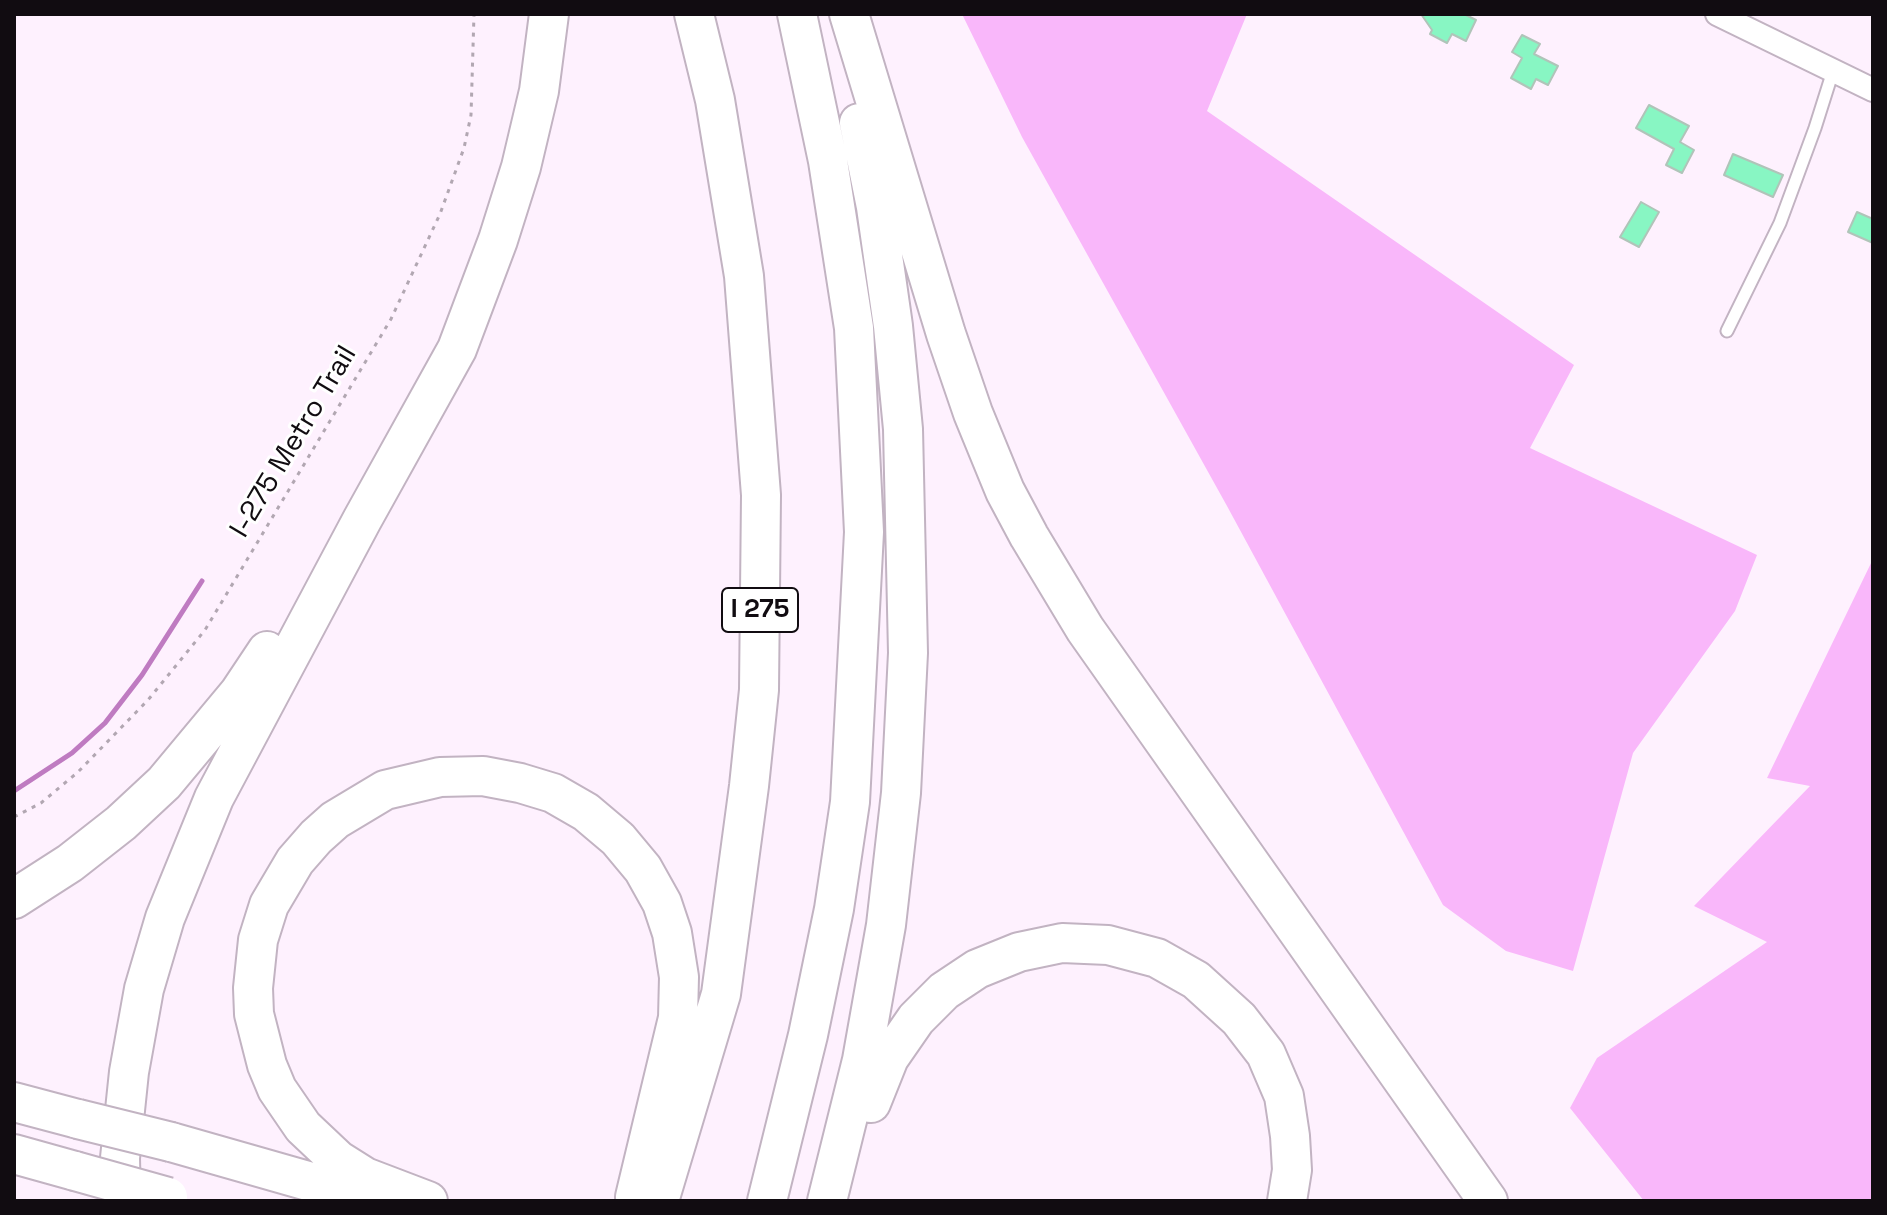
<!DOCTYPE html>
<style>
body{margin:0}
#map{position:relative;width:1887px;height:1215px;overflow:hidden;background:#fef1fe;font-family:"Space Grotesk",sans-serif}
canvas{display:block}
.frame{position:absolute;inset:0;border:16px solid #110c11;pointer-events:none}
</style>
<div id="map">
<canvas width="1887" height="1215"></canvas>
<div class="frame"></div>
</div>
<script>
const ctx = document.querySelector('canvas').getContext('2d');
ctx.lineJoin = 'round';
function fillPath(path, color) { ctx.fillStyle = color; ctx.fill(path, 'evenodd'); }
const shape = rows => new Path2D(rows.map(r => 'M' + r).join(''));
function trace(path, color, width, dash) { ctx.strokeStyle = color; ctx.lineWidth = width; ctx.lineCap = dash ? 'butt' : 'round'; ctx.setLineDash(dash || []); ctx.stroke(path); }
function write(font, color, halo, rows, align = 'center') {
  ctx.font = font + ' "Space Grotesk",sans-serif'; ctx.lineWidth = 6; ctx.setLineDash([]); ctx.textBaseline = 'middle'; ctx.strokeStyle = halo; ctx.fillStyle = color; for (const [text, x, y, turn = 0] of rows) {
    ctx.save(); ctx.translate(x, y); ctx.rotate((+turn || 0) * Math.PI / 180); ctx.textAlign = isNaN(turn) ? turn : align; if (halo) ctx.strokeText(text, 0, 0); ctx.fillText(text, 0, 0); ctx.restore();
  }
}
fillPath(shape([
 [962,14,1247,14,1207,111,1574,365,1530,448,1757,555,1735,611,1633,753,1573,971,1506,951,1443,905,1227,506,1022,137],
 [1873,559,1873,1201,1644,1201,1570,1108,1597,1058,1767,942,1694,906,1810,786,1767,778]
]), '#f9b7fa');
trace(shape([
 [14,791,72,753,105,723,142,675,202,581]
]), '#bf7bc1', 5);
const building = shape([
 [1421,14,1464,14,1476,20,1466,41,1452,34,1447,43,1430,34,1432,30,1421,14],
 [1522,35,1540,44,1534,54,1558,66,1548,85,1536,79,1531,89,1511,78,1522,58,1512,52,1522,35],
 [1649,105,1689,126,1680,142,1694,150,1682,173,1666,165,1674,149,1636,128,1649,105],
 [1733,154,1783,175,1773,197,1724,175,1733,154],
 [1641,202,1659,212,1639,247,1620,237,1641,202],
 [1857,212,1873,219,1873,243,1848,232,1857,212]
]);
fillPath(building, '#88f6c3');
trace(building, '#b0c4b9', 2);
const lane = shape([
 [1727,331,1780,223,1815,128,1833,71]
]);
const street = shape([
 [1717,14,1873,90]
]);
const highway = shape([
 [849,14,946,334,973,413,1005,491,1029,536,1085,629,1488,1201],
 [14,899,70,863,121,823,164,783,239,693,267,651],
 [14,1102,78,1119],
 [871,1103,889,1058,916,1019,944,991,977,969,1019,952,1062,943,1108,945,1157,958,1196,980,1239,1019,1266,1054,1284,1096,1290,1136,1292,1170,1287,1201],
 [171,1142,378,1201],
 [14,1154,75,1171],
 [121,1201,120,1158,129,1072,144,989,165,918,214,798,362,520,457,349,498,240,521,167,539,91,549,14],
 [428,1201,365,1177,338,1160,303,1127,277,1089,267,1065,254,1014,253,988,258,940,269,905,295,861,316,837,335,820,385,790,440,777,483,776,520,783,553,793,586,812,618,839,643,869,662,903,672,933,679,977,678,1018,635,1197],
 [659,1201,721,994,749,786,759,690,761,495,744,276,715,100,694,14],
 [767,1201,808,1035,834,909,850,802,864,532,854,328,828,161,797,14],
 [827,1201,862,1060,886,925,901,793,908,653,903,429,893,326,876,207,859,123]
]);
trace(lane, '#c2b3c2', 15);
trace(street, '#c2b3c2', 26);
trace(highway, '#c2b3c2', 42);
trace(shape([
 [14,817,41,803,78,772,148,700,205,630,391,319,440,214,464,148,471,115,474,14]
]), '#b2a7b2', 3, [4, 6]);
trace(lane, '#fff', 11);
trace(street, '#fff', 22);
trace(highway, '#fff', 38);
const highwayBridge = shape([
 [78,1119,171,1142],
 [75,1171,168,1197]
]);
trace(highwayBridge, '#c2b3c2', 42, []);
trace(highwayBridge, '#fff', 38);
for (const [x, y, w] of [
 [760,610,76]
]) { const box = new Path2D(); box.roundRect(x - w / 2, y - 22, w, 44, 6); ctx.fillStyle = '#fff'; ctx.fill(box); trace(box, '#110c11', 2); }
write('bold 26px', '#110c11', null, [
 ["I 275",760,610]
]);
write('28px', '#110c11', '#fff', [
 ["I-275 Metro Trail",294,442,-59]
]);
</script>
